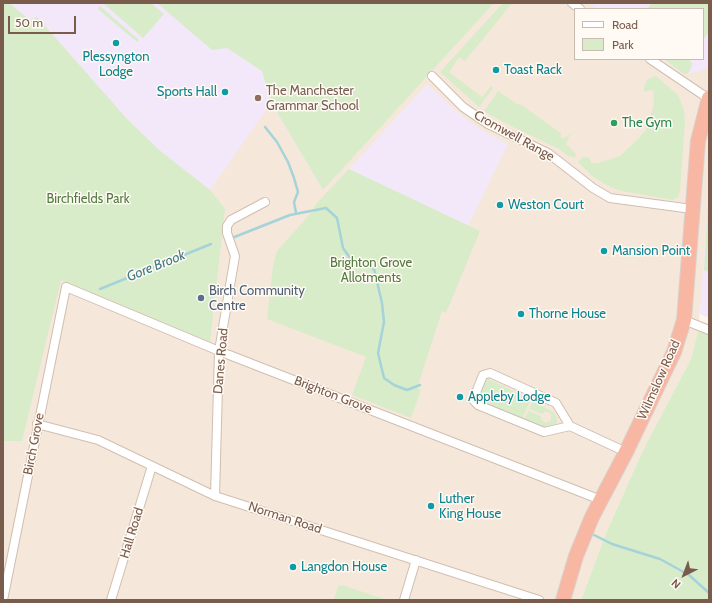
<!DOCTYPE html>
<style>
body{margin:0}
#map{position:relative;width:712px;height:603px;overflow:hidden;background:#fdf6ec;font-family:Cabin,sans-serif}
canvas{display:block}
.frame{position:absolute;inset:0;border:4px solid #7a5c4d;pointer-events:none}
.legend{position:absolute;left:574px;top:8px;width:130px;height:52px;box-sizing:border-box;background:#fffaf3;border:1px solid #cabbb1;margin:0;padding:5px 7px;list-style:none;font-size:12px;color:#7a5c4d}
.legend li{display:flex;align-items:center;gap:8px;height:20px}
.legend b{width:20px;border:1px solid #cabbb1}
.north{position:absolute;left:664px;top:555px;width:40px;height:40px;-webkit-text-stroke:3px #fffaf3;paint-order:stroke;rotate:222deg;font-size:11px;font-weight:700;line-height:16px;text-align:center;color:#7a5c4d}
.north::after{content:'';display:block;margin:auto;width:14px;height:18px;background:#7a5c4d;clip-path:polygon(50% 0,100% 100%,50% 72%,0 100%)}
.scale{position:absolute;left:8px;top:16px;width:68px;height:18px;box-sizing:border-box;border:2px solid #7a5c4d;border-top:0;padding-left:5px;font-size:12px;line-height:14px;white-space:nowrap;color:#7a5c4d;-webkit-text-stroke:3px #fffaf3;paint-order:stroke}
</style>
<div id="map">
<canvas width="712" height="603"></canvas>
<div class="frame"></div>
<ul class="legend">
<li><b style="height:5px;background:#fff"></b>Road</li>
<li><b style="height:11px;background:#d8ecc9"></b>Park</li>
</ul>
<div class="north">N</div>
<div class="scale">50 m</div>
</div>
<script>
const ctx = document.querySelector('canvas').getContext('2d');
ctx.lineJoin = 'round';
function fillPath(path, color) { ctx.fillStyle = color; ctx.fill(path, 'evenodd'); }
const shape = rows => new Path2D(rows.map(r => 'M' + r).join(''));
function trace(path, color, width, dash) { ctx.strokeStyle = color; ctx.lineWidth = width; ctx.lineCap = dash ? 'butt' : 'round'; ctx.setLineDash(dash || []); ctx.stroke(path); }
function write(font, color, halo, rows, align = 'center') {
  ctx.font = font + ' Cabin,sans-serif'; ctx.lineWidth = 3; ctx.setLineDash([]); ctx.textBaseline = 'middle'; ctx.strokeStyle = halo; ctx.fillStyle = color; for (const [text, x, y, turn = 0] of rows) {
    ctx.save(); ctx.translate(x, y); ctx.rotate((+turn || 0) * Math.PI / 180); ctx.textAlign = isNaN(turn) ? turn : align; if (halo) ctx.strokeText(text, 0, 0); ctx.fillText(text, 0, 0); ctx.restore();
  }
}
fillPath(shape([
 [3,3,709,3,709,184,704,270,698,331,691,359,644,448,606,533,581,600,3,600],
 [575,9,703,9,703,59,575,59]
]), '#f5e8da');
fillPath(shape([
 [9,3,494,3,323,190,271,103,210,190,159,150,127,119,37,17,30,20],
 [589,3,709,3,709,66,703,70,688,74,684,74,664,59,703,59,703,9,597,9],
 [427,84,455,110,473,124,485,132,508,144,468,226,349,169],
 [709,184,709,318,702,315,700,313]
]), '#f3e8fa');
fillPath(shape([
 [3,3,9,3,30,20,37,17,127,119,159,150,210,190,225,209,210,342,61,280,22,441,3,441],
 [103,3,151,3,164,14,143,38],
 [157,3,494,3,323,190,271,102,262,71,227,48,212,50],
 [503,3,512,3,465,61,459,57,449,72,482,97,491,86,493,88,479,107,440,72],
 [652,3,709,3,709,31,704,39,703,40,703,9,649,9,648,8],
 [100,6,139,40,137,42,98,9],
 [664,59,689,59,692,63,692,66,688,74,684,74],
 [656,76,678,95,684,110,685,121,680,191,678,197,673,200,622,191,615,189,603,183,592,176,578,162,582,158,584,157,590,158,591,163,598,163,611,159,620,156,638,139,646,130,654,104,653,90,644,92,644,88,646,81,648,79],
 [498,91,517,104,522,105,562,134,560,137,563,139,570,134,566,144,576,154,575,158,568,156,559,149,513,127,485,112,485,110],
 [349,169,480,231,446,313,442,311,417,388,421,390,411,418,352,395,366,357,267,319,273,265,277,251,311,213,316,204],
 [709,184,709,272,704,270],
 [698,331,709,335,709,600,581,600,606,533,644,448,691,359],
 [488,379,531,399,522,419,480,403,477,400,484,381],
 [533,401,553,412,557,418,557,423,555,425,548,427,542,427,524,420,528,411,541,416,541,419,544,422,546,423,551,420,551,414,548,412,544,412,542,414,529,409],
 [342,585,387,600,334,600,338,586]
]), '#d8ecc9');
trace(shape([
 [265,127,277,142,288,162,294,178,298,192,294,202,296,213],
 [232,238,290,215,326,208,337,218,343,248,350,258,374,269,382,303,384,322,378,353,384,378,394,385,407,390,420,385],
 [100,289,211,244],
 [594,535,612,544,660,559,689,575,709,593]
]), '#a5d3da', 2.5);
const street = shape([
 [572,3,580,9],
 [650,59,709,99],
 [432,76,463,107,488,124,548,153,593,188,610,198,692,209],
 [684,320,709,330],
 [37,424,98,440,215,496,539,600],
 [570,426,556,403,490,373,483,375,473,400,478,405,544,432,570,426,626,452],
 [215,496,219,351,235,256,227,233,227,226,231,220,265,202],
 [3,600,66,287,219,351,601,500],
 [111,600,152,466],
 [404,600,416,560]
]);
const highway = shape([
 [563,600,576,556,592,517,626,452,674,352,684,320,698,141,709,98]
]);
trace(street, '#d1beb0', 10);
trace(highway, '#dad1cd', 16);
trace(street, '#fff', 8);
trace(highway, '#f7b7a3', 14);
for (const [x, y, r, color] of [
 [116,43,4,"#0f9aa8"],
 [496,70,4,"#0f9aa8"],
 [225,92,4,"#0f9aa8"],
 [258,98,4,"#8d6e63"],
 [614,123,4,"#2e9e5b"],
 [500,205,4,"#0f9aa8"],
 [604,251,4,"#0f9aa8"],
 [201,298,4,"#5c6f8a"],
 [521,314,4,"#0f9aa8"],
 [460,397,4,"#0f9aa8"],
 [431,506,4,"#0f9aa8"],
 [293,567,4,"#0f9aa8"]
]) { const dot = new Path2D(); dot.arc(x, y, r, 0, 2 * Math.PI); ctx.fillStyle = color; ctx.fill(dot); trace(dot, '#fffaf3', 1.5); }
write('13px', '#0d838f', '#fffaf3', [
 ["Plessyngton",116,57,"center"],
 ["Lodge",116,72,"center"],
 ["Toast Rack",504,70],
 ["Sports Hall",217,92,"right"],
 ["Weston Court",508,205],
 ["Mansion Point",612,251],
 ["Thorne House",529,314],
 ["Appleby Lodge",468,397],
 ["Luther",439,499],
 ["King House",439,514],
 ["Langdon House",301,567]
], 'left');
write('13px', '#785e54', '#fffaf3', [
 ["The Manchester",266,91],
 ["Grammar School",266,106]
], 'left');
write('13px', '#27864d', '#fffaf3', [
 ["The Gym",622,123]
], 'left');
write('13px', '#7a5c4d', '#fffaf3', [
 ["Cromwell Range",514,136,29],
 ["Danes Road",221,361,-85],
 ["Wilmslow Road",659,380,-66],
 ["Brighton Grove",333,395,21],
 ["Birch Grove",34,444,-79],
 ["Norman Road",285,518,18],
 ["Hall Road",132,533,-73]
]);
write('13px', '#537a41', '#fffaf3', [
 ["Birchfields Park",88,199],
 ["Brighton Grove",371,263],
 ["Allotments",371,278]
]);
write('13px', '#4e5e75', '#fffaf3', [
 ["Birch Community",209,291],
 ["Centre",209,306]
], 'left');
write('italic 14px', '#437c86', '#fffaf3', [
 ["Gore Brook",156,266,-22]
]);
</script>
